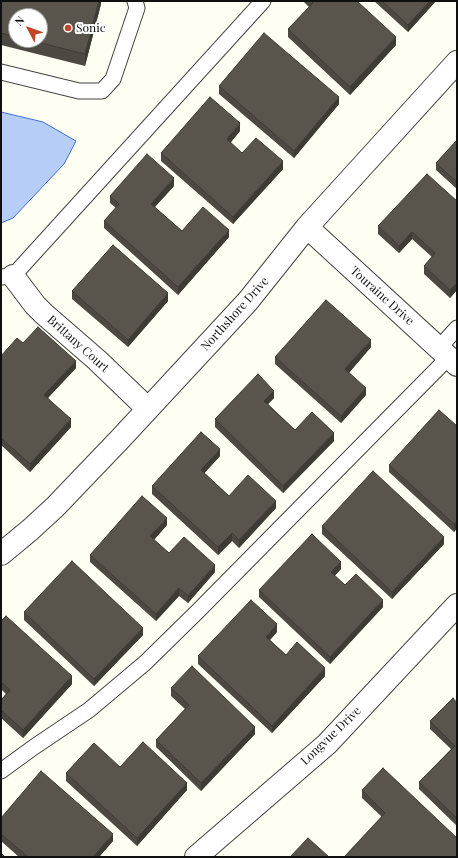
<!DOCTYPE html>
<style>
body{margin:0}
#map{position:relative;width:458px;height:858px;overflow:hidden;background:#fefff2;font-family:"Playfair Display",serif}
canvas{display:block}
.frame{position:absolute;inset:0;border:2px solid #101010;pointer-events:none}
.north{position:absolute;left:8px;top:8px;width:40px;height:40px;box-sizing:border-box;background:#fff;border:1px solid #9f9f9f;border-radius:50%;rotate:311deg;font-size:11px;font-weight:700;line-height:16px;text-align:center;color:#101010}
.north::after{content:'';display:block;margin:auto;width:14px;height:18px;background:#c34525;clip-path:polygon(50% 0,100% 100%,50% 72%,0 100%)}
</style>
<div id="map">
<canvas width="458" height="858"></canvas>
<div class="frame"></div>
<div class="north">N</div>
</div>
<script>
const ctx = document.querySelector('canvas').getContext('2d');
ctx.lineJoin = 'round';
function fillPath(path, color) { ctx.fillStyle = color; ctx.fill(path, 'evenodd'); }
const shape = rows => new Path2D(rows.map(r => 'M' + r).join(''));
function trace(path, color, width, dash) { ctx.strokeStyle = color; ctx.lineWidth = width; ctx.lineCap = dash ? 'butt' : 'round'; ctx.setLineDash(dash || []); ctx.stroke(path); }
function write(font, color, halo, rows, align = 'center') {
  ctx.font = font + ' "Playfair Display",serif'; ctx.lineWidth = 4; ctx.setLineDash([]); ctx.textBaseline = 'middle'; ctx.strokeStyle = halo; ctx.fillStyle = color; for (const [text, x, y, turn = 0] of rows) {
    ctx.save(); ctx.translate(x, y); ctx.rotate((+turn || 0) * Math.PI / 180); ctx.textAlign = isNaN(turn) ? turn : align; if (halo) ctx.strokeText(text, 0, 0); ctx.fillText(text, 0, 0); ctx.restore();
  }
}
const water = shape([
 [1,112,43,122,76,141,64,164,13,218,1,223,1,112]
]);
fillPath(water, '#b6cef7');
trace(water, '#3c6fcf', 1);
const lane = shape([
 [1,72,79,91,102,91,113,79,137,8,135,1],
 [1,277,13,276,263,1],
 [439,348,457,328],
 [1,771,34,747,89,710,145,663,198,611,449,357]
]);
const street = shape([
 [307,227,457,365],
 [13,276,35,305,44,314,97,360,148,409],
 [1,554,30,530,55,507,122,437,248,301,307,227,457,62],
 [196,857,327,744,457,605]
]);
trace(lane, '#434343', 17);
trace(street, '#434343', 24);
trace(lane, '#fff', 15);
trace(street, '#fff', 22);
fillPath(shape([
 [1,1,101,1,101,4,85,66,1,45],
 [16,16,40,40,16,40],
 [303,1,357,1,396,45,350,95,288,37,288,29,309,7],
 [374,1,436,1,408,32],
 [219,86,339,104,294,158,219,94],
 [240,131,230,143,242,153,283,169,233,224,161,161,161,153],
 [457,140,457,189,436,170,436,163],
 [174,186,155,207,182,231,229,237,178,295,104,228,104,221,116,208,110,203,110,196],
 [457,201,457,290,450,298,424,274,424,266,432,257,412,239,399,253,378,234,378,226],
 [72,291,168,301,128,347,72,299],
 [23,343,76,368,48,398,71,427,30,472,1,445,1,356],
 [371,347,349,373,366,395,341,423,275,364,275,357],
 [274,398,268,404,295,430,334,441,283,493,215,427,215,419],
 [457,426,457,528,454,532,389,472,389,465],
 [220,456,204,473,229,496,276,508,239,548,232,541,218,555,152,494,152,486],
 [167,525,154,540,169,553,215,572,188,603,179,596,156,621,90,562,90,555],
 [322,526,444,544,392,599,322,534],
 [341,569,334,576,345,585,383,607,330,664,259,597,259,590],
 [24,612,143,635,94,686,24,620],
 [1,621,72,684,23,738,1,718,1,700,6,694,1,689],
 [277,632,270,640,286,655,325,676,272,733,198,664,198,656],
 [171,688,255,734,201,791,156,747,156,740,185,709,171,696],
 [457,703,457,826,419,789,419,782,451,749,430,729,430,721],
 [120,767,187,790,137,846,66,781,66,773],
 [362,790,457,857,345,857,345,856,382,817,362,798],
 [1,818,113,841,99,857,19,857,1,841]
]), '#4d4841');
fillPath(shape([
 [99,1,101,1,101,4,85,66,85,54],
 [430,1,436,1,408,32,408,25],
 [396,37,396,45,350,95,350,87],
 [339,97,339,104,294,158,294,151],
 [240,123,240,131,227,147,227,139],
 [283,161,283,169,233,224,233,217],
 [174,178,174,186,151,211,151,204],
 [229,230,229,237,178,295,178,287],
 [412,232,412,239,399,253,399,246],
 [457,283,457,290,450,298,450,290],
 [168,293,168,301,128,347,128,340],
 [371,340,371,347,345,377,345,369],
 [76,361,76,368,44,402,44,395],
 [366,388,366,395,341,423,341,416],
 [274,391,274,398,264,408,264,401],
 [71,419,71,427,30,472,30,464],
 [334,433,334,441,283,493,283,486],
 [220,449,220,456,201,477,201,470],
 [276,501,276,508,239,548,239,540],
 [167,518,167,525,150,544,150,536],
 [457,521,457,528,454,532,454,524],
 [232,533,232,541,218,555,218,547],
 [444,537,444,544,392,599,392,592],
 [341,562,341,569,331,580,331,572],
 [215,565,215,572,188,603,188,596],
 [179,588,179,596,156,621,156,614],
 [383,600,383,607,330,664,330,657],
 [277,624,277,632,266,644,266,637],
 [143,628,143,635,94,686,94,679],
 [325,668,325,676,272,733,272,726],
 [72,676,72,684,23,738,23,730],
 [255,727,255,734,201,791,201,783],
 [187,783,187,790,137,846,137,838],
 [113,834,113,841,99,857,93,857]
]), '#3e3b35');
const building = shape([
 [1,1,99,1,85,54,29,40,40,40,40,16,16,16,16,37,1,33,1,1],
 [311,1,357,1,396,37,350,87,288,29,313,3,311,1],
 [382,1,430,1,408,25,382,1],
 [264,33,339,97,294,151,219,86,264,33],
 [210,97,240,123,227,139,242,153,256,138,283,161,233,217,161,153,210,97],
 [457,140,457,182,436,163,457,140],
 [147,154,174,178,151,204,182,231,203,207,229,230,178,287,104,221,119,204,110,196,147,154],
 [427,174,457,201,457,283,450,290,424,266,435,253,412,232,399,246,378,226,427,174],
 [113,245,168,293,128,340,72,291,113,245],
 [326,300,371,340,345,369,366,388,341,416,275,357,326,300],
 [38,327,76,361,44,395,71,419,30,464,1,438,1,356,17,338,23,343,38,327],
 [258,374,274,391,264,401,295,430,312,412,334,433,283,486,215,419,258,374],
 [439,410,457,426,457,521,454,524,389,465,439,410],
 [201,432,220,449,201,470,229,496,248,475,276,501,239,540,232,533,218,547,152,486,201,432],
 [373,471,444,537,392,592,322,526,373,471],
 [142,496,167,518,150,536,169,553,184,537,215,565,188,596,179,588,156,614,90,555,142,496],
 [312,534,341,562,331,572,345,585,356,574,383,600,330,657,259,590,312,534],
 [72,561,143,628,94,679,24,612,72,561],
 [251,600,277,624,266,637,286,655,297,642,325,668,272,726,198,656,251,600],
 [6,616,72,676,23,730,1,710,1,700,10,690,1,682,1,621,6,616],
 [192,666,255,727,201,783,156,740,189,705,171,688,192,666],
 [453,698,457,703,457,818,419,782,455,746,430,721,453,698],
 [143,742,187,783,137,838,66,773,94,743,120,767,143,742],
 [383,768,457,838,457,857,346,857,345,856,385,813,362,790,383,768],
 [41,771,113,834,93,857,28,857,1,834,1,818,41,771],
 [308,838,329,857,290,857,308,838],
 [1,853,5,857,1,857,1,853]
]);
fillPath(building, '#59544c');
trace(building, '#3e3b35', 1);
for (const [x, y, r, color] of [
 [68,28,4,"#c34525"]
]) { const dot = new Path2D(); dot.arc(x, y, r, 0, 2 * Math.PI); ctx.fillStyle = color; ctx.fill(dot); trace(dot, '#fff', 1.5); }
write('12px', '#101010', '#fff', [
 ["Sonic",76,28]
], 'left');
write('12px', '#101010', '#fff', [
 ["Touraine Drive",382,296,42],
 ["Northshore Drive",235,314,-48],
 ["Brittany Court",78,344,42],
 ["Longvue Drive",331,736,-44]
]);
</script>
